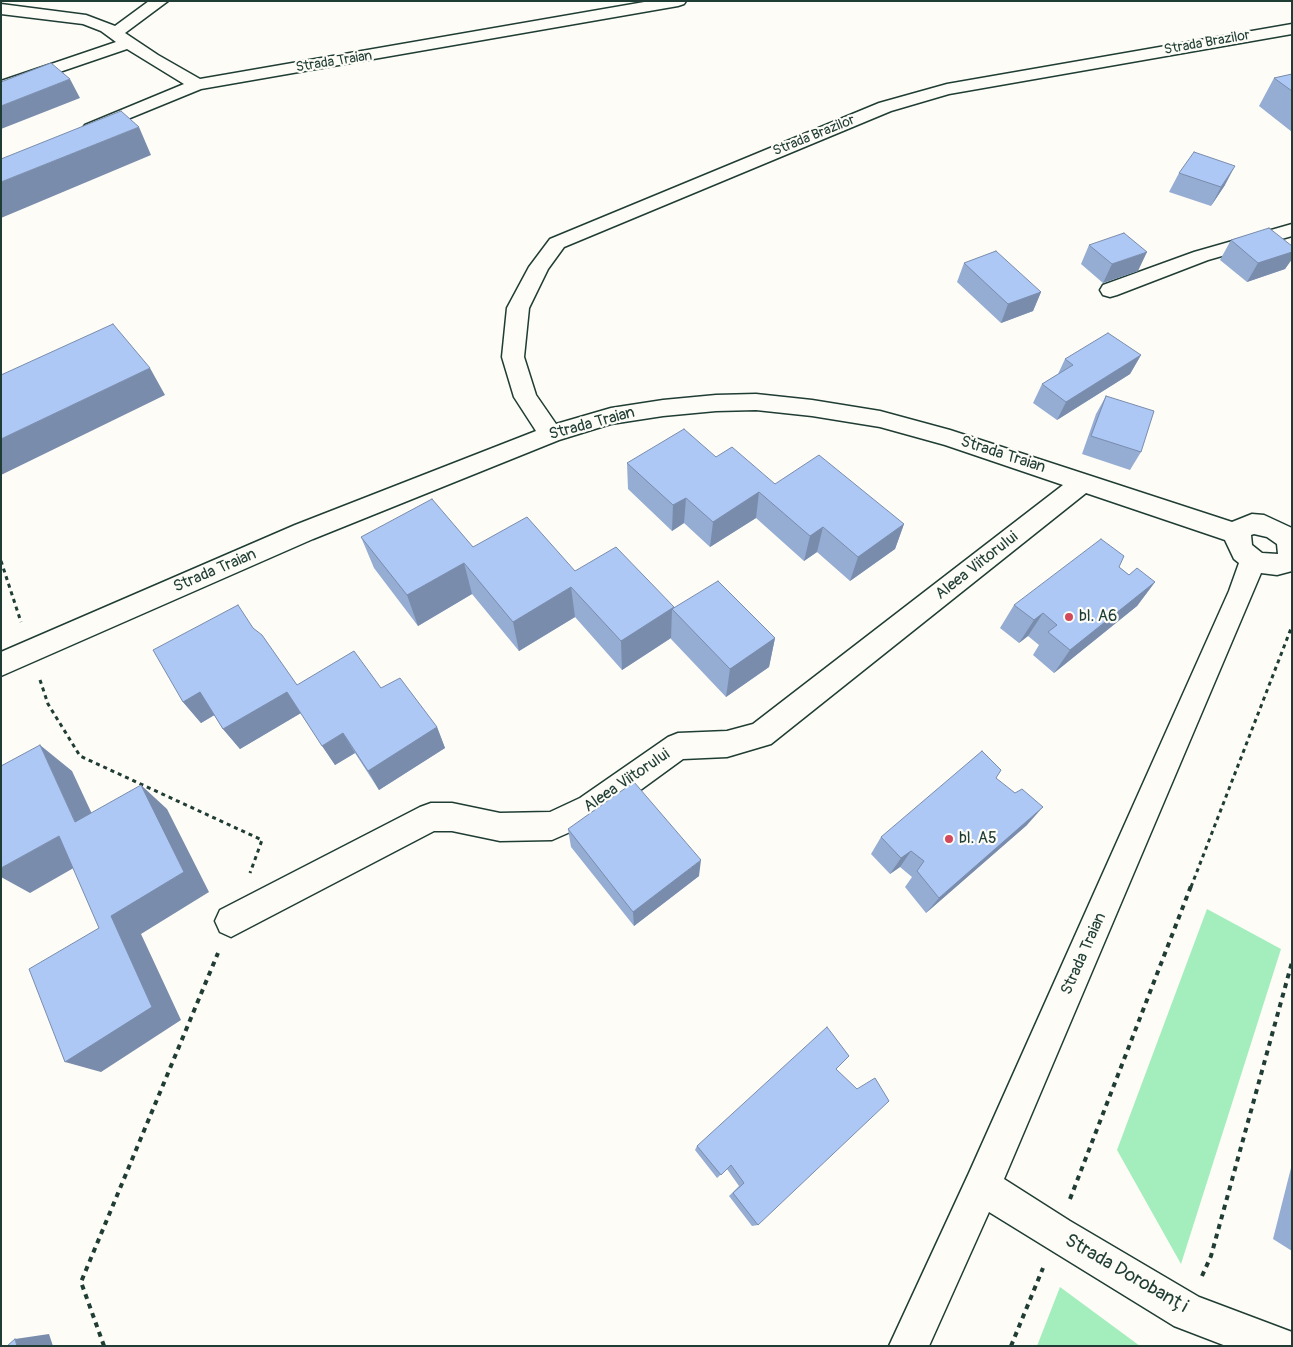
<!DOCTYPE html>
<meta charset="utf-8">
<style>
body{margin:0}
#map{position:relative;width:1293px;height:1347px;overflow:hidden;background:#fdfcf7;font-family:Pangolin,sans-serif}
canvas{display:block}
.frame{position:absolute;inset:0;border:2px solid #1f3d34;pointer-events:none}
</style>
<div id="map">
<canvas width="1293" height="1347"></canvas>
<div class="frame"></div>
</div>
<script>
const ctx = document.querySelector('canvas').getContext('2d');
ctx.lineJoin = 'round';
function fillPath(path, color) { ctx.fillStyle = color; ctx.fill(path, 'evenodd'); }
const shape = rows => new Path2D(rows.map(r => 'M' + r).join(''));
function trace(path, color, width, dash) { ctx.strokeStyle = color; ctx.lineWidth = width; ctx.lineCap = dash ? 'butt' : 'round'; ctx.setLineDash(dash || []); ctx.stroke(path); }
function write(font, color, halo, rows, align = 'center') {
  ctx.font = font + ' Pangolin,sans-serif'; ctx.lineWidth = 4.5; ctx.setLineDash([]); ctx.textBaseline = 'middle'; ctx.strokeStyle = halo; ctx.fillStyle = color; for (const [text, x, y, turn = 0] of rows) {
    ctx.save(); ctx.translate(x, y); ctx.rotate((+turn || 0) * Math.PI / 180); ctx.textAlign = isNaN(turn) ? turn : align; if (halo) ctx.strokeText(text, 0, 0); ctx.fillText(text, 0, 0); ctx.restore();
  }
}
fillPath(shape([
 [1207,909,1281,949,1181,1264,1117,1150],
 [1060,1287,1140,1346,1037,1346]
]), '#a4eebd');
const minor = shape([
 [149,1,168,1,125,33,158,55,200,79,650,1,686,1,684,4,678,6,201,89,91,134,85,133,82,129,85,125,184,84,127,49,1,92,1,81,116,42,101,31,83,24,1,14,1,4,86,15,115,26,149,1],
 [1292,24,1292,34,949,94,891,111,564,247,548,269,529,308,524,357,536,395,556,424,611,408,663,400,716,395,756,394,812,400,880,411,950,430,1232,522,1252,514,1264,515,1292,528,1292,571,1277,575,1261,573,1004,1179,1070,1221,1199,1297,1292,1332,1292,1346,1226,1346,1174,1326,989,1212,929,1346,889,1346,969,1173,1229,591,1239,563,1234,559,1225,540,1086,493,771,744,727,757,683,759,602,818,552,840,500,841,452,831,434,831,231,937,220,932,215,921,220,910,420,807,431,803,452,803,500,813,550,812,580,798,668,737,678,733,727,731,753,724,1063,485,945,445,880,427,812,416,756,410,716,411,663,416,611,424,559,440,313,539,1,676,1,652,295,525,536,431,514,397,502,357,507,308,529,267,550,239,879,103,947,84,1292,24],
 [1254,534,1267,537,1277,544,1278,554,1262,553,1252,545,1251,535,1254,534],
 [1292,224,1292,236,1208,260,1117,295,1110,297,1103,295,1100,290,1103,285,1194,252,1292,224]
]);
trace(minor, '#1f3d34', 3);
trace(shape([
 [1,561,21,622],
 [40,680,48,704,80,756,262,840,250,873],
 [1191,887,1292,626]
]), '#1f3d34', 3, [4, 4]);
trace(shape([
 [1070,1199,1191,886],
 [1202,1276,1211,1256,1292,962],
 [104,1346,81,1282,218,953],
 [1011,1346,1043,1268]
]), '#1f3d34', 4, [5, 5]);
fillPath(minor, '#fdfcf7');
fillPath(shape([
 [1292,74,1292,132,1259,106,1274,78],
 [1179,173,1225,185,1211,206,1169,192],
 [1231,240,1292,246,1292,259,1285,269,1247,282,1220,260],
 [1089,245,1138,271,1103,283,1081,264],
 [964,263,1041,292,1033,311,1001,323,957,282],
 [1141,355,1130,374,1057,420,1033,403,1042,384,1058,374,1065,359],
 [1106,396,1141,452,1130,470,1082,454,1096,414],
 [627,463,775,484,904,524,895,549,850,581,817,552,804,561,756,518,710,547,684,523,672,531,628,489],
 [361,537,473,547,575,571,674,607,674,608,775,638,769,667,726,697,671,639,671,638,622,670,575,617,519,651,472,594,418,626,374,568],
 [1119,567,1129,575,1155,582,1137,606,1054,673,1033,655,1039,645,1028,636,1019,643,1000,628,1014,605],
 [253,628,297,685,381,688,437,727,445,748,379,790,355,753,335,765,301,713,240,749,223,729,214,715,201,723,183,702],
 [996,778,1027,825,926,913,905,887,912,877,900,867,890,874,871,854,881,837],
 [568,829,699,876,634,926,571,847],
 [836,1069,758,1225,752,1226,729,1196,739,1186,727,1169,717,1178,695,1150,697,1146],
 [1292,1164,1292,1251,1273,1239]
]), '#95acd3');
fillPath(shape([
 [70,79,80,98,1,129,1,106],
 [139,127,151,155,1,218,1,182],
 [1235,166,1225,185,1211,206,1221,187],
 [1147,252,1138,271,1103,283,1112,264],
 [1292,252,1292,259,1285,269,1247,282,1258,263],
 [1041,292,1033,311,1001,323,1008,304],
 [1141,355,1130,374,1057,420,1066,402],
 [150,368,165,395,1,475,1,439],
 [759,492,756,518,710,547,713,522],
 [686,498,684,523,672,531,673,505],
 [904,524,895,549,850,581,858,557],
 [823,527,817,552,804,561,810,536],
 [464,563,472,594,418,626,407,595],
 [1155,582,1137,606,1054,673,1070,650],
 [571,587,575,617,519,651,513,622],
 [674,607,674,610,672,609,671,638,622,670,621,641],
 [1043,613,1028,636,1019,643,1034,620],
 [775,638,769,667,726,697,730,669],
 [200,692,218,713,201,723,183,702],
 [287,692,301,713,240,749,223,729],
 [437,727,445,748,379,790,368,771],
 [343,733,355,753,335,765,322,746],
 [40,745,72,771,106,844,75,822],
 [141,785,167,809,209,892,141,934,181,1020,101,1072,65,1062],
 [1043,807,1027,825,926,913,939,898],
 [59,836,91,858,30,893,1,877,1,868],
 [911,851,900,867,890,874,901,858],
 [701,860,699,876,634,926,633,912],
 [49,1334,53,1346,17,1346,15,1339]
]), '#798cac');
const building = shape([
 [51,63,70,79,1,106,1,82,51,63],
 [1292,74,1292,91,1274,78,1292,74],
 [121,111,139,127,1,182,1,159,121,111],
 [1194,152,1235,166,1221,187,1179,173,1194,152],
 [1269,228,1292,246,1292,252,1258,263,1231,240,1269,228],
 [1124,233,1147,252,1112,264,1089,245,1124,233],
 [996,251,1041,292,1008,304,964,263,996,251],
 [113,324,150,368,1,439,1,375,113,324],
 [1108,333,1141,355,1066,402,1042,384,1073,365,1065,359,1108,333],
 [1106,396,1154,411,1141,452,1091,436,1106,396],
 [684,429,716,457,732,447,775,484,819,455,904,524,858,557,823,527,810,536,759,492,713,522,686,498,673,505,627,463,684,429],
 [432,499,473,547,527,517,575,571,616,547,674,607,621,641,571,587,513,622,464,563,407,595,361,537,432,499],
 [1101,539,1124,556,1119,567,1129,575,1137,568,1155,582,1070,650,1048,632,1057,625,1043,613,1034,620,1014,605,1101,539],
 [718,581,775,638,730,669,672,609,718,581],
 [238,605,253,628,262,635,297,685,354,651,381,688,400,678,437,727,368,771,343,733,322,746,287,692,223,729,200,692,183,702,153,650,238,605],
 [40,745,75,822,141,785,184,872,111,916,152,1007,65,1062,29,969,99,928,59,836,1,868,1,766,40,745],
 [982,751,1001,770,996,778,1015,793,1022,789,1043,807,939,898,917,871,924,861,911,851,901,858,881,837,982,751],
 [634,782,701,860,633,912,568,829,634,782],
 [827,1027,849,1056,836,1069,857,1089,875,1078,889,1101,758,1225,733,1193,744,1183,731,1165,721,1175,697,1146,827,1027],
 [15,1339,17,1346,7,1346,15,1339]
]);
fillPath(building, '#adc8f5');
trace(building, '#798cac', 1);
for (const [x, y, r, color] of [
 [1069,617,5,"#d1495b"],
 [949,839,5,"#d1495b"]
]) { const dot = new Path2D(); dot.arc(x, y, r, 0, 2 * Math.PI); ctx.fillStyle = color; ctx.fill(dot); trace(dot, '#fdfcf7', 2); }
write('14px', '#1f3d34', '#fdfcf7', [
 ["Strada Brazilor",1207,43,-10],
 ["Strada Traian",334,62,-9],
 ["Strada Brazilor",814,136,-22]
]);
write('16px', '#1f3d34', '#fdfcf7', [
 ["Strada Traian",592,424,-15],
 ["Strada Traian",1003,455,18],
 ["Aleea Viitorului",977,566,-38],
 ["Strada Traian",215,571,-23],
 ["Aleea Viitorului",627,781,-34],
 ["Strada Traian",1084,954,-66]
]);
write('16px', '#1f3d34', '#fdfcf7', [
 ["bl. A6",1079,617],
 ["bl. A5",959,839]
], 'left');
write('19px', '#1f3d34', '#fdfcf7', [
 ["Strada Dorobanți",1126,1274,30]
]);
</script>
